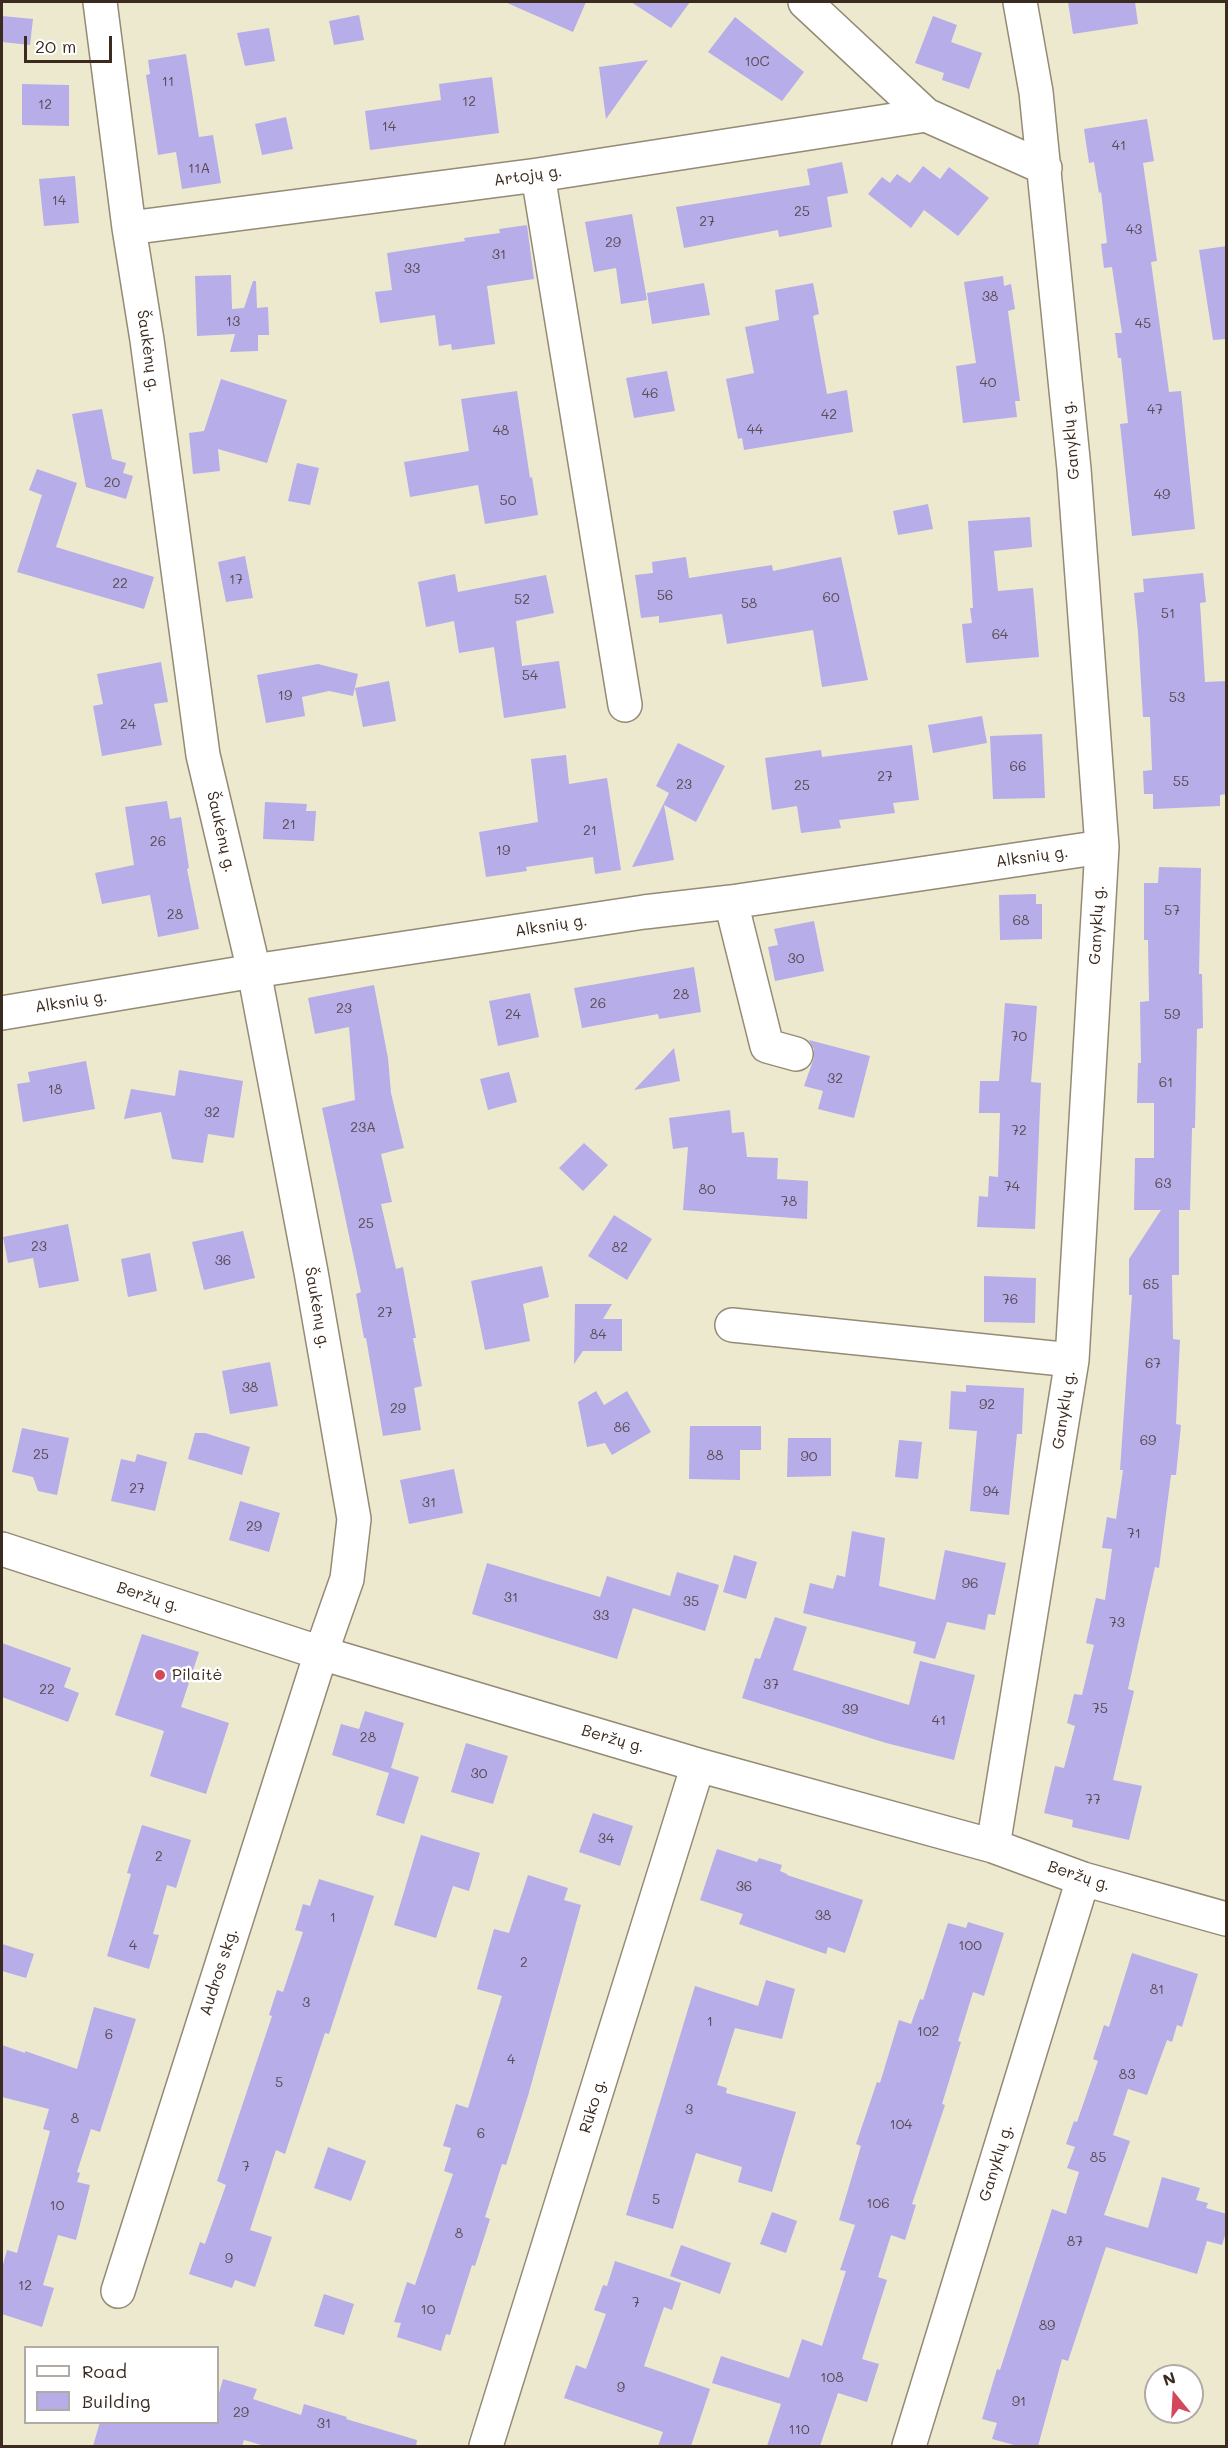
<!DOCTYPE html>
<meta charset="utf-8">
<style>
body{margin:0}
#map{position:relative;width:1228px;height:2448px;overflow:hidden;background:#ede9cf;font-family:Mali,sans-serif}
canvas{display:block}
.frame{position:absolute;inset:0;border:3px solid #3b2a1e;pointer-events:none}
.legend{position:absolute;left:24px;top:2346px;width:195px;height:78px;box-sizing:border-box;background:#fff;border:2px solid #b1aaa5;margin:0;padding:8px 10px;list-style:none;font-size:18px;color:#3b2a1e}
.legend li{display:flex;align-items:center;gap:12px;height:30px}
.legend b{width:30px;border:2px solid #b1aaa5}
.north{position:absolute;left:1144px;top:2364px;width:60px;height:60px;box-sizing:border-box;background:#fff;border:2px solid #b1aaa5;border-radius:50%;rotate:342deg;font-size:16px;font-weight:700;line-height:24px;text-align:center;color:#3b2a1e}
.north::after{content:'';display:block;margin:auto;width:21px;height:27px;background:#d1495b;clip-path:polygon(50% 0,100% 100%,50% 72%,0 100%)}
.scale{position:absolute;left:24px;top:36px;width:88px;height:27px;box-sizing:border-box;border:3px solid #3b2a1e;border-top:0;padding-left:8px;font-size:18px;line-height:21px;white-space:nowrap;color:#3b2a1e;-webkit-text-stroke:4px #fff;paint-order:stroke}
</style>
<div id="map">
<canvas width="1228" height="2448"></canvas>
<div class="frame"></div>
<ul class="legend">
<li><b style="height:8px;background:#fff"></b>Road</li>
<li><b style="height:16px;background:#b6ade9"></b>Building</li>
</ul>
<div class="north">N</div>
<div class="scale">20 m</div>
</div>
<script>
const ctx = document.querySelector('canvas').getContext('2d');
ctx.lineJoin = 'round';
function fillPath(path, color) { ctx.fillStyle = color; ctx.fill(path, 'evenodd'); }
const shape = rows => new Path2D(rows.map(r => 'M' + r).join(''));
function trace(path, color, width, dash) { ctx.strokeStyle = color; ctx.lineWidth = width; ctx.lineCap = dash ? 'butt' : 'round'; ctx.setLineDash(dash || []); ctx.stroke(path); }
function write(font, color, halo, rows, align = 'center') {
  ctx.font = font + ' Mali,sans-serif'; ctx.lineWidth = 5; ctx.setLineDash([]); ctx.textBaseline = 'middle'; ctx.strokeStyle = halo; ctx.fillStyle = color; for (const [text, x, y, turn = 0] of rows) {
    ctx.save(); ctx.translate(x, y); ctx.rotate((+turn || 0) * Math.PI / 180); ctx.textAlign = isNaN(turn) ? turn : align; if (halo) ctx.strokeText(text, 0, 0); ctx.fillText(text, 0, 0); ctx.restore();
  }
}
fillPath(shape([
 [505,2,586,2,573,32],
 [631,2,690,2,671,28],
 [1068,2,1135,2,1138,24,1073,34],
 [359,15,364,40,334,45,329,21],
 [2,16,33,19,30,45,2,42],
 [933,16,957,25,951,42,982,53,969,89,942,80,944,73,915,63],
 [735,17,804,72,782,101,708,52],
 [269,28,275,61,245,66,237,33],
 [186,54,199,137,213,135,221,183,182,189,176,152,158,155,146,75,150,74,148,60],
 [648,60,606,119,599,67],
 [492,77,499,133,370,150,365,111,441,100,439,84],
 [22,84,69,85,69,126,22,125],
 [286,117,293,149,262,155,255,124],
 [1147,119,1154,161,1143,163,1157,261,1151,262,1169,392,1181,391,1195,529,1132,536,1120,424,1128,423,1121,358,1118,358,1115,333,1122,333,1112,267,1104,268,1101,244,1107,243,1101,192,1099,193,1094,162,1089,163,1084,129],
 [842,162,848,193,827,197,832,227,779,237,778,230,684,248,676,207,810,185,807,169],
 [923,166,940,179,949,167,989,198,958,236,924,210,911,228,868,194,882,177,890,183,897,174,910,183],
 [75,176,79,223,44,226,39,179],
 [632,214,647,300,621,304,616,268,594,272,585,222],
 [527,225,534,279,487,286,495,344,452,350,451,344,439,346,435,315,380,323,375,292,392,290,387,253,465,241,464,238,500,233,499,229],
 [1227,246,1227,339,1213,340,1199,250],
 [231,275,232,309,244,308,253,281,256,281,257,308,268,307,269,335,258,335,258,351,230,352,235,334,197,336,195,276],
 [1003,276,1004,286,1011,284,1015,309,1008,311,1020,401,1015,401,1017,417,963,423,956,366,976,363,964,282],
 [704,283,710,315,652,324,647,293],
 [813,283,819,314,813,316,827,394,847,390,853,432,744,450,742,438,738,439,726,379,754,373,745,327,779,320,775,290],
 [667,371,675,411,634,418,626,378],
 [221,379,287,400,267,463,218,449,220,471,193,474,189,433,204,431],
 [517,391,530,478,532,477,538,515,485,524,478,485,410,497,404,462,469,451,461,399],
 [102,409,112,459,126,463,123,473,133,476,126,499,86,487,72,414],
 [297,463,319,468,310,505,288,501],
 [37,469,77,483,56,547,154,577,144,609,17,572,42,495,29,490],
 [928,504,933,529,898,535,893,511],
 [1030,517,1032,547,994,551,998,591,1033,588,1039,657,966,663,962,624,972,623,970,608,973,608,968,521],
 [245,556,253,598,226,602,218,562],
 [686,557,689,578,772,565,773,571,841,557,868,680,822,687,813,630,727,644,722,614,659,623,659,616,641,618,635,575,653,573,652,562],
 [1203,573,1206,602,1200,603,1205,682,1227,681,1227,794,1220,795,1220,806,1153,809,1153,794,1144,794,1143,771,1152,770,1150,717,1143,717,1138,632,1134,593,1144,592,1143,579],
 [455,574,458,592,546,575,554,613,516,621,522,666,559,661,566,708,504,718,494,647,459,653,454,621,426,627,418,582],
 [161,662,168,702,154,704,162,745,102,756,93,706,103,704,97,674],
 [318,664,358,674,353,696,329,691,302,697,305,716,266,723,257,675],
 [389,681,396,721,363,727,355,688],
 [982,716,987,743,933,753,928,725],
 [1042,734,1045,798,993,799,990,736],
 [678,743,725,766,696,822,664,805,674,860,632,867,669,793,656,786],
 [912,745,919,800,893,803,895,813,839,820,841,828,801,833,797,806,772,810,765,758,821,750,822,757],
 [566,755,569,784,607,778,621,870,595,874,593,857,526,867,527,871,486,877,479,832,538,822,531,759],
 [167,801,170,819,181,817,189,868,187,869,199,929,158,937,150,895,102,904,95,873,134,865,125,807],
 [265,802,307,804,306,811,316,811,314,841,263,839],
 [1159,867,1201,868,1199,974,1202,974,1203,1028,1197,1029,1195,1128,1192,1128,1190,1210,1179,1210,1179,1275,1172,1275,1173,1339,1180,1340,1176,1424,1181,1425,1176,1475,1171,1475,1159,1568,1155,1567,1128,1689,1134,1691,1113,1780,1142,1786,1129,1840,1072,1827,1073,1820,1044,1813,1055,1766,1064,1768,1075,1726,1067,1723,1074,1694,1082,1695,1094,1645,1086,1643,1096,1598,1105,1600,1112,1549,1102,1548,1107,1517,1116,1519,1123,1470,1120,1470,1132,1295,1129,1295,1129,1259,1161,1210,1134,1210,1135,1158,1154,1158,1154,1103,1137,1103,1138,1063,1141,1063,1140,1002,1149,1001,1148,940,1144,940,1144,883,1158,883],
 [1036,894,1036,904,1042,904,1042,939,1000,940,999,895],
 [814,921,824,971,775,981,768,947,778,945,774,929],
 [694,967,701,1012,659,1019,658,1014,582,1028,574,988],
 [374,985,388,1058,391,1093,404,1148,381,1154,392,1202,381,1204,396,1269,403,1267,416,1338,413,1338,422,1386,414,1388,421,1430,383,1436,366,1338,364,1338,356,1294,361,1292,322,1108,355,1100,349,1027,315,1034,308,998],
 [530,993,539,1037,498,1046,489,1001],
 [1005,1003,1037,1006,1031,1082,1041,1083,1035,1229,977,1227,979,1196,988,1197,989,1176,998,1177,1000,1113,979,1113,980,1081,999,1081],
 [809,1040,870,1056,854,1118,818,1109,823,1091,804,1086,814,1058,814,1049],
 [674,1048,680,1081,634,1090],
 [86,1061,95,1109,23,1122,17,1084,30,1082,28,1072],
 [179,1070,243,1081,234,1138,208,1134,203,1163,172,1159,161,1112,124,1119,131,1089,175,1096],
 [509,1072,517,1102,488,1110,480,1079],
 [730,1110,732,1133,744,1132,747,1157,778,1158,777,1179,808,1181,807,1219,683,1210,688,1147,673,1149,669,1118],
 [584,1143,608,1165,583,1191,559,1168],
 [614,1215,652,1239,627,1280,588,1256],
 [68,1224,79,1281,39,1288,33,1258,8,1263,3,1237],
 [243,1231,255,1278,204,1290,192,1242],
 [150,1253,157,1291,128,1297,121,1259],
 [542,1266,549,1297,523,1304,530,1341,485,1350,471,1281],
 [984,1276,1036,1278,1035,1323,984,1322],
 [575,1304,612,1304,603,1319,622,1319,622,1351,583,1351,574,1364],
 [270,1362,278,1406,230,1414,222,1371],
 [966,1385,1024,1388,1022,1434,1017,1434,1009,1515,970,1511,977,1431,949,1429,951,1391,966,1392],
 [596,1391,604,1405,627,1391,651,1432,612,1455,605,1443,587,1447,578,1402],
 [690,1426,761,1426,761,1450,740,1450,740,1480,689,1479],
 [22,1428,69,1438,57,1495,38,1491,33,1477,12,1472],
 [195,1433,205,1433,250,1447,242,1475,188,1459],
 [788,1438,831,1438,831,1476,787,1477],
 [899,1440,922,1442,918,1479,895,1477],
 [137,1454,167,1462,155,1511,111,1501,121,1459,135,1462],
 [454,1469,463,1513,409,1524,400,1480],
 [240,1501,280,1513,269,1552,229,1540],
 [852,1531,885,1538,879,1586,935,1600,945,1550,1006,1563,995,1615,988,1614,985,1630,947,1622,935,1659,913,1653,916,1642,803,1613,810,1583,833,1589,837,1575,845,1577],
 [734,1555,757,1562,746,1599,723,1592],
 [487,1563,600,1597,607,1576,670,1596,677,1572,719,1585,705,1631,633,1608,617,1659,472,1614],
 [775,1617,807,1627,793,1670,909,1705,920,1661,975,1675,954,1760,886,1743,742,1698,755,1658,760,1659],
 [142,1634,199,1652,181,1707,229,1723,206,1794,150,1776,164,1731,115,1715],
 [2,1643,71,1668,64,1687,79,1693,68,1722,2,1697],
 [365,1711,404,1723,391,1768,419,1777,404,1824,376,1815,389,1773,332,1755,341,1724,359,1729],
 [466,1743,508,1756,493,1804,451,1792],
 [593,1813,633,1826,620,1866,579,1852],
 [142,1825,191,1840,176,1888,167,1885,153,1934,159,1935,149,1969,107,1956,131,1874,127,1873],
 [421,1835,480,1853,469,1891,453,1886,436,1938,394,1925],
 [717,1849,757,1862,759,1858,782,1865,780,1871,787,1874,787,1875,863,1900,845,1953,828,1947,826,1954,739,1924,743,1914,700,1900],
 [528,1875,568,1888,564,1900,581,1905,528,2096,506,2165,502,2164,485,2217,490,2219,475,2266,472,2265,450,2335,446,2334,441,2351,397,2337,401,2323,394,2322,407,2282,415,2285,453,2174,444,2171,451,2148,443,2146,456,2104,468,2108,502,1996,477,1989,494,1929,509,1933],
 [319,1879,374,1896,329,2034,325,2033,285,2154,276,2150,250,2230,272,2237,255,2287,235,2280,232,2288,189,2274,200,2242,205,2244,226,2185,217,2181,272,2016,269,2015,277,1990,283,1992,303,1932,295,1930,303,1904,310,1906],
 [968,1922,1004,1933,984,1996,973,1992,958,2041,961,2042,942,2104,945,2105,912,2204,916,2205,905,2240,891,2235,878,2277,887,2280,862,2359,879,2364,867,2402,838,2393,820,2446,767,2446,781,2404,712,2383,721,2356,789,2378,802,2339,822,2346,846,2271,840,2270,855,2225,839,2220,861,2146,856,2144,877,2082,880,2083,899,2020,911,2024,920,1999,923,2000,948,1923,966,1928],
 [2,1944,34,1954,26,1978,2,1971],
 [1132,1953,1198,1974,1182,2027,1177,2025,1172,2042,1167,2040,1147,2095,1128,2089,1113,2135,1130,2141,1104,2215,1148,2228,1162,2177,1200,2188,1196,2200,1208,2203,1206,2208,1227,2214,1227,2229,1222,2245,1207,2241,1197,2274,1106,2247,1068,2361,1062,2359,1038,2446,1018,2446,992,2439,997,2423,982,2419,997,2369,1000,2370,1052,2209,1066,2214,1079,2172,1067,2168,1075,2147,1066,2144,1074,2121,1077,2122,1098,2061,1093,2059,1104,2025,1109,2027],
 [766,1980,795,1989,782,2039,735,2028,717,2085,727,2088,726,2093,796,2112,772,2192,738,2182,742,2167,696,2153,673,2229,626,2215,695,1986,758,2006],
 [94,2007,136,2019,100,2132,91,2129,77,2172,80,2173,77,2182,90,2185,76,2240,58,2235,43,2285,54,2288,42,2327,2,2314,2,2268,7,2250,17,2253,50,2131,43,2129,49,2109,2,2097,2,2045,25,2053,25,2051,77,2069],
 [328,2147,366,2161,351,2201,314,2188],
 [772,2212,797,2221,786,2253,760,2244],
 [681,2245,731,2263,720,2294,670,2276],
 [615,2261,681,2283,672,2310,664,2307,644,2366,710,2389,691,2446,658,2446,663,2432,564,2398,576,2365,586,2369,606,2314,594,2310,603,2285,607,2286],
 [324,2294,354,2304,344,2335,314,2326],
 [223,2379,257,2389,253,2399,301,2415,304,2404,347,2417,346,2419,417,2440,416,2446,265,2446,244,2440,242,2446,93,2446,100,2422,218,2422,218,2397]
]), '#b6ade9');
const minor = shape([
 [100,2,129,228,147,340,203,755,254,971,311,1272,354,1519,347,1579,321,1653,118,2291],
 [805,2,926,115],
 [538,175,625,705],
 [129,228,538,175,926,115,1045,168],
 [731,902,767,1046,796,1054],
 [2,1013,254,971,644,912,731,902,1102,847],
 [732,1325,1072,1360],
 [2,1549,321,1653,698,1765,993,1846,1083,1879,1226,1919],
 [993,1846,1072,1360,1102,847,1074,469,1036,92,1020,2],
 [486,2446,698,1765],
 [909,2446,1083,1879]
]);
trace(minor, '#948a76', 36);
trace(minor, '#fff', 33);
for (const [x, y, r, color] of [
 [160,1675,6,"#d1495b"]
]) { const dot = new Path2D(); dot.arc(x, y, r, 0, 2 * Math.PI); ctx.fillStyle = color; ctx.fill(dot); trace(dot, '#fff', 2); }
write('14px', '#5a4b51', null, [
 ["10C",757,62],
 ["11",168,82],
 ["12",469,102],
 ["12",45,105],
 ["14",389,127],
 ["41",1119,146],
 ["11A",199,169],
 ["14",59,201],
 ["25",802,212],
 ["27",707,222],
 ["43",1134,230],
 ["29",613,243],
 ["31",499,255],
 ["33",412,269],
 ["38",990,297],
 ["13",233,322],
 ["45",1143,324],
 ["40",988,383],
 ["46",650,394],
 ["47",1155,410],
 ["42",829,415],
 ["44",755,430],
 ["48",501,431],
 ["20",112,483],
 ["49",1162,495],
 ["50",508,501],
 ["17",236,580],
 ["22",120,584],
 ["56",665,596],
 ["60",831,598],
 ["52",522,600],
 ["58",749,604],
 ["51",1168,614],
 ["64",1000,635],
 ["54",530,676],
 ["19",285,696],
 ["53",1177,698],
 ["24",128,725],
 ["66",1018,767],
 ["27",885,777],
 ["55",1181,782],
 ["23",684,785],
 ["25",802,786],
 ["21",289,825],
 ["21",590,831],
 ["26",158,842],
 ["19",503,851],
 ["57",1172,911],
 ["28",175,915],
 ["68",1021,921],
 ["30",796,959],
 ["28",681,995],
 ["26",598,1004],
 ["23",344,1009],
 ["24",513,1015],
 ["59",1172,1015],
 ["70",1019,1037],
 ["32",835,1079],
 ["61",1166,1083],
 ["18",55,1090],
 ["32",212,1113],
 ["23A",363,1128],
 ["72",1019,1131],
 ["63",1163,1184],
 ["74",1012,1187],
 ["80",707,1190],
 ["78",789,1202],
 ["25",366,1224],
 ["23",39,1247],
 ["82",620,1248],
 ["36",223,1261],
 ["65",1151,1285],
 ["76",1010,1300],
 ["27",385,1313],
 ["84",598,1335],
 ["67",1153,1364],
 ["38",250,1388],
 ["92",987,1405],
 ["29",398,1409],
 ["86",622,1428],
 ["69",1148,1441],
 ["25",41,1455],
 ["88",715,1456],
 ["90",809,1457],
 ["27",137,1489],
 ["94",991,1492],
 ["31",429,1503],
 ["29",254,1527],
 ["71",1134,1534],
 ["96",970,1584],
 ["31",511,1598],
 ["35",691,1602],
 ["33",601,1616],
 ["73",1117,1623],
 ["37",771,1685],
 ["22",47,1690],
 ["75",1100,1709],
 ["39",850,1710],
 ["41",939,1721],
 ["28",368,1738],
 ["30",479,1774],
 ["77",1093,1800],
 ["34",606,1839],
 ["2",159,1857],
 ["36",744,1887],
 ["38",823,1916],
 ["1",333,1918],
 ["4",133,1946],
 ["100",970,1946],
 ["2",524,1963],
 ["81",1157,1990],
 ["3",306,2003],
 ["1",710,2022],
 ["102",928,2032],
 ["6",109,2035],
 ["4",511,2060],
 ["83",1127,2075],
 ["5",279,2083],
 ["3",689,2110],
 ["8",75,2119],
 ["104",901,2125],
 ["6",481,2134],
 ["85",1098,2158],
 ["7",246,2167],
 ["5",656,2200],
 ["106",878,2204],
 ["10",57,2206],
 ["8",459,2234],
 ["87",1075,2242],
 ["9",229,2259],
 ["12",25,2286],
 ["7",636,2303],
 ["10",428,2310],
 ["89",1047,2326],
 ["108",832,2378],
 ["9",621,2388],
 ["91",1019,2402],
 ["29",241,2413],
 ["31",324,2424],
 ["110",799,2430]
]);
write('16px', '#3b2a1e', '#fff', [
 ["Artojų g.",528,176,-8],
 ["Šaukėnų g.",148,351,82],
 ["Ganyklų g.",1071,440,-95],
 ["Šaukėnų g.",221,832,77],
 ["Alksnių g.",1032,857,-8],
 ["Ganyklų g.",1097,925,-87],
 ["Alksnių g.",551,926,-9],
 ["Alksnių g.",71,1002,-9],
 ["Šaukėnų g.",317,1308,80],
 ["Ganyklų g.",1064,1410,-81],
 ["Beržų g.",148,1597,18],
 ["Beržų g.",613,1739,16],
 ["Beržų g.",1079,1876,18],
 ["Audros skg.",219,1972,-72],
 ["Rūko g.",593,2106,-73],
 ["Ganyklų g.",996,2163,-73]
]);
write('16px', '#3b2a1e', '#fff', [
 ["Pilaitė",172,1675]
], 'left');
</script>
